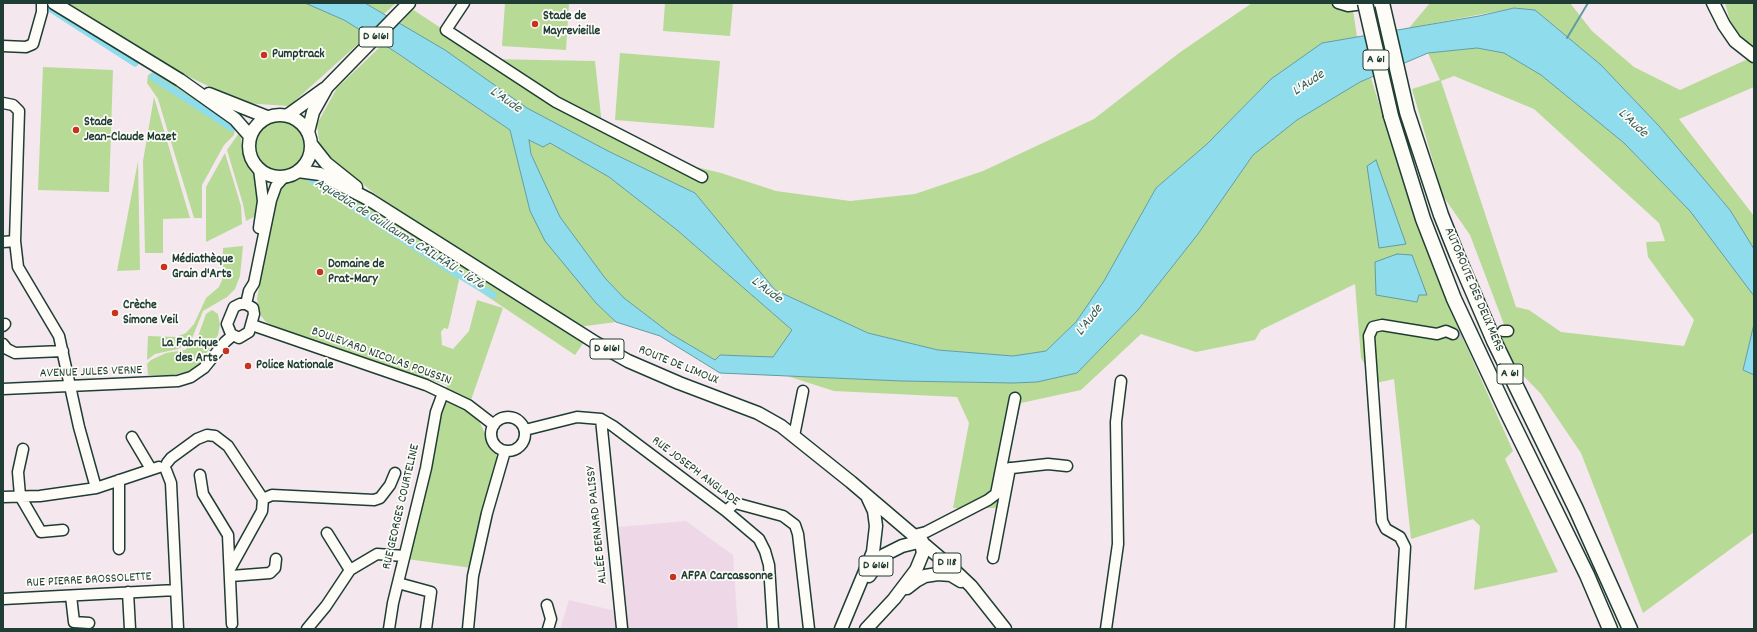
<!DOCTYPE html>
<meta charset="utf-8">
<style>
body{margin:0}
#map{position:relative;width:1757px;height:632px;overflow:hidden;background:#f4e7ee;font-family:Dekko,sans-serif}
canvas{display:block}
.frame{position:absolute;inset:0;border:4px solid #1f3d34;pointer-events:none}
</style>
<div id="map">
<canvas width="1757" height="632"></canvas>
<div class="frame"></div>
</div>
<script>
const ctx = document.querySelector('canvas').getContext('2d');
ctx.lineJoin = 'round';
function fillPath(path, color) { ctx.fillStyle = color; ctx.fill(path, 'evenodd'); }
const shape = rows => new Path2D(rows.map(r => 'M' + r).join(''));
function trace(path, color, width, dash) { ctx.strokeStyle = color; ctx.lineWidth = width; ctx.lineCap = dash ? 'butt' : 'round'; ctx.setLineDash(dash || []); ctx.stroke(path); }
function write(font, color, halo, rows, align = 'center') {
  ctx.font = font + ' Dekko,sans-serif'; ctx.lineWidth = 3.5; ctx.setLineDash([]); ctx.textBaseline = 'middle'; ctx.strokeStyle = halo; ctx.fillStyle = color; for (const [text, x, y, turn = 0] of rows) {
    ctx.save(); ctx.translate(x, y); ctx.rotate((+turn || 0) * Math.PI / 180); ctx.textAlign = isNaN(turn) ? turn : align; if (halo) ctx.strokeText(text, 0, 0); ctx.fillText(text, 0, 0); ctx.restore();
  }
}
fillPath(shape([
 [686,521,733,555,738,629,560,629,569,600,616,611,607,528]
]), '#eed8e8');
fillPath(shape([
 [67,3,305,3,344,20,368,35,289,106,243,103,175,70,66,4],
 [365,3,396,3,384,14],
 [505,3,569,3,566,50,502,46],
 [665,3,733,3,730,36,663,31],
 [1252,3,1352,3,1357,37,1322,43,1271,79,1207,144,1156,188,1104,281,1076,322,1046,351,1013,356,938,350,868,333,775,290,695,193,608,151,527,108,445,50,400,24,412,9,488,59,595,61,602,125,631,135,676,162,721,173,776,191,850,201,915,194,983,171,1094,119,1179,53],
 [1430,3,1570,3,1592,31,1634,67,1680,90,1748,59,1731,24,1725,3,1754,3,1754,87,1679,119,1754,216,1754,249,1730,210,1659,126,1601,65,1535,10,1514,8,1409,28],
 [383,44,510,130,530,211,596,303,616,322,578,327,433,235,375,194,320,149,317,124,337,88],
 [1477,48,1504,53,1541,75,1624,143,1690,211,1754,296,1754,324,1743,370,1754,375,1754,532,1643,613,1581,453,1541,394,1511,363,1499,337,1508,335,1470,235,1443,196,1412,89,1440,80,1428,53],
 [1454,76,1534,109,1659,223,1665,241,1646,242,1648,257,1694,320,1684,346,1561,332,1529,310,1516,307,1441,81],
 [620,53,720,61,714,128,615,120],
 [43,67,113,70,109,192,38,190],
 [153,72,165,76,224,116,235,127,234,135,224,145,202,185,202,218,194,218,158,99,147,83,148,75],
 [1371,78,1411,207,1457,325,1513,451,1505,459,1558,572,1474,590,1480,526,1473,519,1411,539,1394,379,1376,383,1361,358,1355,284,1261,330,1255,340,1196,352,1141,334,1081,390,1021,403,997,508,953,508,969,423,957,397,834,391,787,376,901,381,1013,383,1037,382,1077,373,1138,310,1198,234,1253,155,1297,120,1360,82],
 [154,97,190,218,163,219,163,253,145,253,143,161],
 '253 144a27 27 0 1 1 54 0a27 27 0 1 1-54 0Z',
 [239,133,241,133,242,149,256,178,258,190,256,216,246,221,243,204,227,150],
 [529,140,543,147,550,143,609,177,677,230,792,330,773,357,720,355,715,360,671,334,624,298,605,278,560,217,531,154],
 [225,153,241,206,242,224,206,242,206,187],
 [138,161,140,270,117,271],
 [296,176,326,179,584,342,575,355,458,277,459,280,448,329,444,328,441,332,442,345,453,349,469,331,477,300,503,308,470,403,504,471,472,568,407,559,447,385,297,337,266,322,261,316,257,299,273,207,280,184,287,179],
 [243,246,240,276,235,289,227,297,203,311,191,341,178,349,155,354,147,360,148,336,176,337,186,333,194,324,206,298,219,287,222,280,223,248],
 [212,310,218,314,220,325,218,335,199,365,186,372,169,376,148,375,147,364,151,360,166,353,185,350,196,342,206,314]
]), '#b7db96');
const water = shape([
 [305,3,365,3,445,50,527,108,608,151,695,193,775,290,868,333,938,350,1013,356,1046,351,1076,322,1104,281,1156,188,1207,144,1271,79,1322,43,1479,16,1514,8,1535,10,1601,65,1659,126,1730,210,1754,249,1754,296,1690,211,1624,143,1541,75,1504,53,1477,48,1428,53,1360,82,1297,120,1253,155,1198,234,1138,310,1077,373,1037,382,1013,383,901,381,720,373,660,336,616,322,596,303,545,241,530,211,510,130,394,51,344,20,305,3],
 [529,140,543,147,550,143,609,177,677,230,792,330,773,357,720,355,715,360,671,334,624,298,605,278,560,217,531,154,529,140],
 [1376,160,1406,244,1379,248,1367,166,1376,160],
 [1397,254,1412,255,1427,295,1419,295,1417,302,1376,295,1375,262,1397,254],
 [1754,324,1754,375,1743,370,1754,324]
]);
fillPath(water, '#8edcec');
trace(water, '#629ca2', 1);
trace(shape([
 [1567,38,1588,3]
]), '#629ca2', 2);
trace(shape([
 [48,7,135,63],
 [153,77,232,128],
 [305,175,449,269,493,295]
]), '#8edcec', 7);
trace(shape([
 [1453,334,1497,332]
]), '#c9c5c9', 10, [10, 5]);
const minor = shape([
 [464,3,446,30,556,102,702,177],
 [1338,3,1348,6,1372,3],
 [3,46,26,47,33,44,42,12,42,3],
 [3,103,13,105,19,111,15,241,18,267,59,336,79,427,96,488],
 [259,228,263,201,259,169],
 [3,242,15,241],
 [240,304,246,304,253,308,254,314,249,332,239,338,231,334,227,324,234,307,240,304],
 [246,304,249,291,254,283,271,200,276,186,285,176],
 [252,325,426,385,468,405,494,425],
 [3,326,5,324],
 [1503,331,1508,331],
 [3,344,7,349,15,353,63,351],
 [3,389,178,381,191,377,204,368,225,342,233,335],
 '491 434a17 17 0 1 1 34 0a17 17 0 1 1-34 0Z',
 [601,419,622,628],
 [525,430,577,417,601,419,613,426,726,511,759,539,765,551,769,565,773,629],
 [794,436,803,391],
 [132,437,151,469],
 [23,449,18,472,20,496,41,532,63,530],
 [167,463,171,458,197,439,207,435,215,436,228,446,263,499,262,511,231,567],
 [1003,469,1048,464,1067,466],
 [166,470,171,483,178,629],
 [200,475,203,494,228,535,232,624],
 [3,497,40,496,96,488,159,467],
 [263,499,272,495,374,500,380,498,390,485,395,473],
 [726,511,735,503,783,516,795,525,798,534,809,629],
 [327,533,350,570],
 [918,534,926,532,988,500,996,494,1015,398],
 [119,549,119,480],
 [993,558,1010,468],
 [231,576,270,573,275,568,276,559],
 [398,583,431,592,426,629],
 [128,592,130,629],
 [71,596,74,622,89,623],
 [3,599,176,590],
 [547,605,551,619,548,629],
 [307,629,326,606,350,570,377,554,404,556],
 [389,629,393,603,426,468,436,412,443,393],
 [468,629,473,576,487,513,505,451],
 [1106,629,1118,544,1116,422,1121,381],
 [1400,629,1405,547,1400,537,1386,529,1382,521,1369,336,1373,327,1382,325,1437,334,1446,331,1453,334]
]);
const major = shape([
 [54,3,180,80,235,119,250,136],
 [1713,3,1724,25,1735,41,1754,56],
 [209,94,267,117],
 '249 146a31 31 0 1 1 62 0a31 31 0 1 1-62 0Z',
 [288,115,324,89],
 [308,132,313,112,327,87,409,3],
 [311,144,326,163,356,187],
 [298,171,320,174,370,200,596,343,628,361,679,383,758,413,781,426,851,482,952,568,971,586,1005,629],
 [869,576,884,555,902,546,922,541],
 [907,588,916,581,925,576,938,574,951,575,961,581],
 [841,629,873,552,876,526,874,511,868,498],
 [866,629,894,599,916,570,923,553,920,538]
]);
const highway = shape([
 [1382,3,1407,112,1441,215,1457,255,1494,341,1576,509,1630,629],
 [1391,116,1423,219,1454,299,1506,410,1587,575,1610,629]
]);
trace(minor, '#1f3d34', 13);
trace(major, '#1f3d34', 15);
trace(highway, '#1f3d34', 17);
trace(minor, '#fdfcf7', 10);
trace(major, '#fdfcf7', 12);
trace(highway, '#fdfcf7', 14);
const highwayBridge = shape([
 [1365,3,1391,116]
]);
trace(highwayBridge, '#1f3d34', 17, []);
trace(highwayBridge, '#fdfcf7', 14);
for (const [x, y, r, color] of [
 [535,24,4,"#c8321e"],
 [264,55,4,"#c8321e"],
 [76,130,4,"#c8321e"],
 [164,267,4,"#c8321e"],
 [320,272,4,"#c8321e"],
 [115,313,4,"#c8321e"],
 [226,351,4,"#c8321e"],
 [248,366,4,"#c8321e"],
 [673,577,4,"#c8321e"]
]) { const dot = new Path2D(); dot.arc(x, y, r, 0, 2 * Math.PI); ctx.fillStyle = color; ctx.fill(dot); trace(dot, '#fdfcf7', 1.5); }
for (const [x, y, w] of [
 [376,37,34],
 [1376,60,26],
 [607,349,34],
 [1510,374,26],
 [947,563,28],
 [876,566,34]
]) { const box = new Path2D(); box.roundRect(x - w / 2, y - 10, w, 20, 3); ctx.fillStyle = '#fdfcf7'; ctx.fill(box); trace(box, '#1f3d34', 1); }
write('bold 12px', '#1f3d34', null, [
 ["D 6161",376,37],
 ["A 61",1376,60],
 ["D 6161",607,349],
 ["A 61",1510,374],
 ["D 118",947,563],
 ["D 6161",876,566]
]);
write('bold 13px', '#1f3d34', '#fdfcf7', [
 ["Stade de",543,17],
 ["Mayrevieille",543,32],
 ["Pumptrack",272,55],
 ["Stade",84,123],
 ["Jean-Claude Mazet",84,138],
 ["Médiathèque",172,260],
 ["Grain d'Arts",172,275],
 ["Domaine de",328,265],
 ["Prat-Mary",328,280],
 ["Crèche",123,306],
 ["Simone Veil",123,321],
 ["La Fabrique",218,344,"right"],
 ["des Arts",218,359,"right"],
 ["Police Nationale",256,366],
 ["AFPA Carcassonne",681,577]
], 'left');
write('13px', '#1f3d34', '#fdfcf7', [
 ["AUTOROUTE DES DEUX MERS",1473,290,67],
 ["BOULEVARD NICOLAS POUSSIN",381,357,20],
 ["ROUTE DE LIMOUX",678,366,22],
 ["AVENUE JULES VERNE",91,373,-2],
 ["RUE JOSEPH ANGLADE",695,472,37],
 ["RUE GEORGES COURTELINE",402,507,-77],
 ["ALLÉE BERNARD PALISSY",598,525,-96],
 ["RUE PIERRE BROSSOLETTE",89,581,-3]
]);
write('italic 14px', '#355d59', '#fdfcf7', [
 ["L'Aude",1309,84,-34],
 ["L'Aude",505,101,34],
 ["L'Aude",1632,124,43],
 ["Aqueduc de Guillaume CAILHAU - 1676",399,235,32],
 ["L'Aude",766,291,37],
 ["L'Aude",1090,321,-52]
]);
</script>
